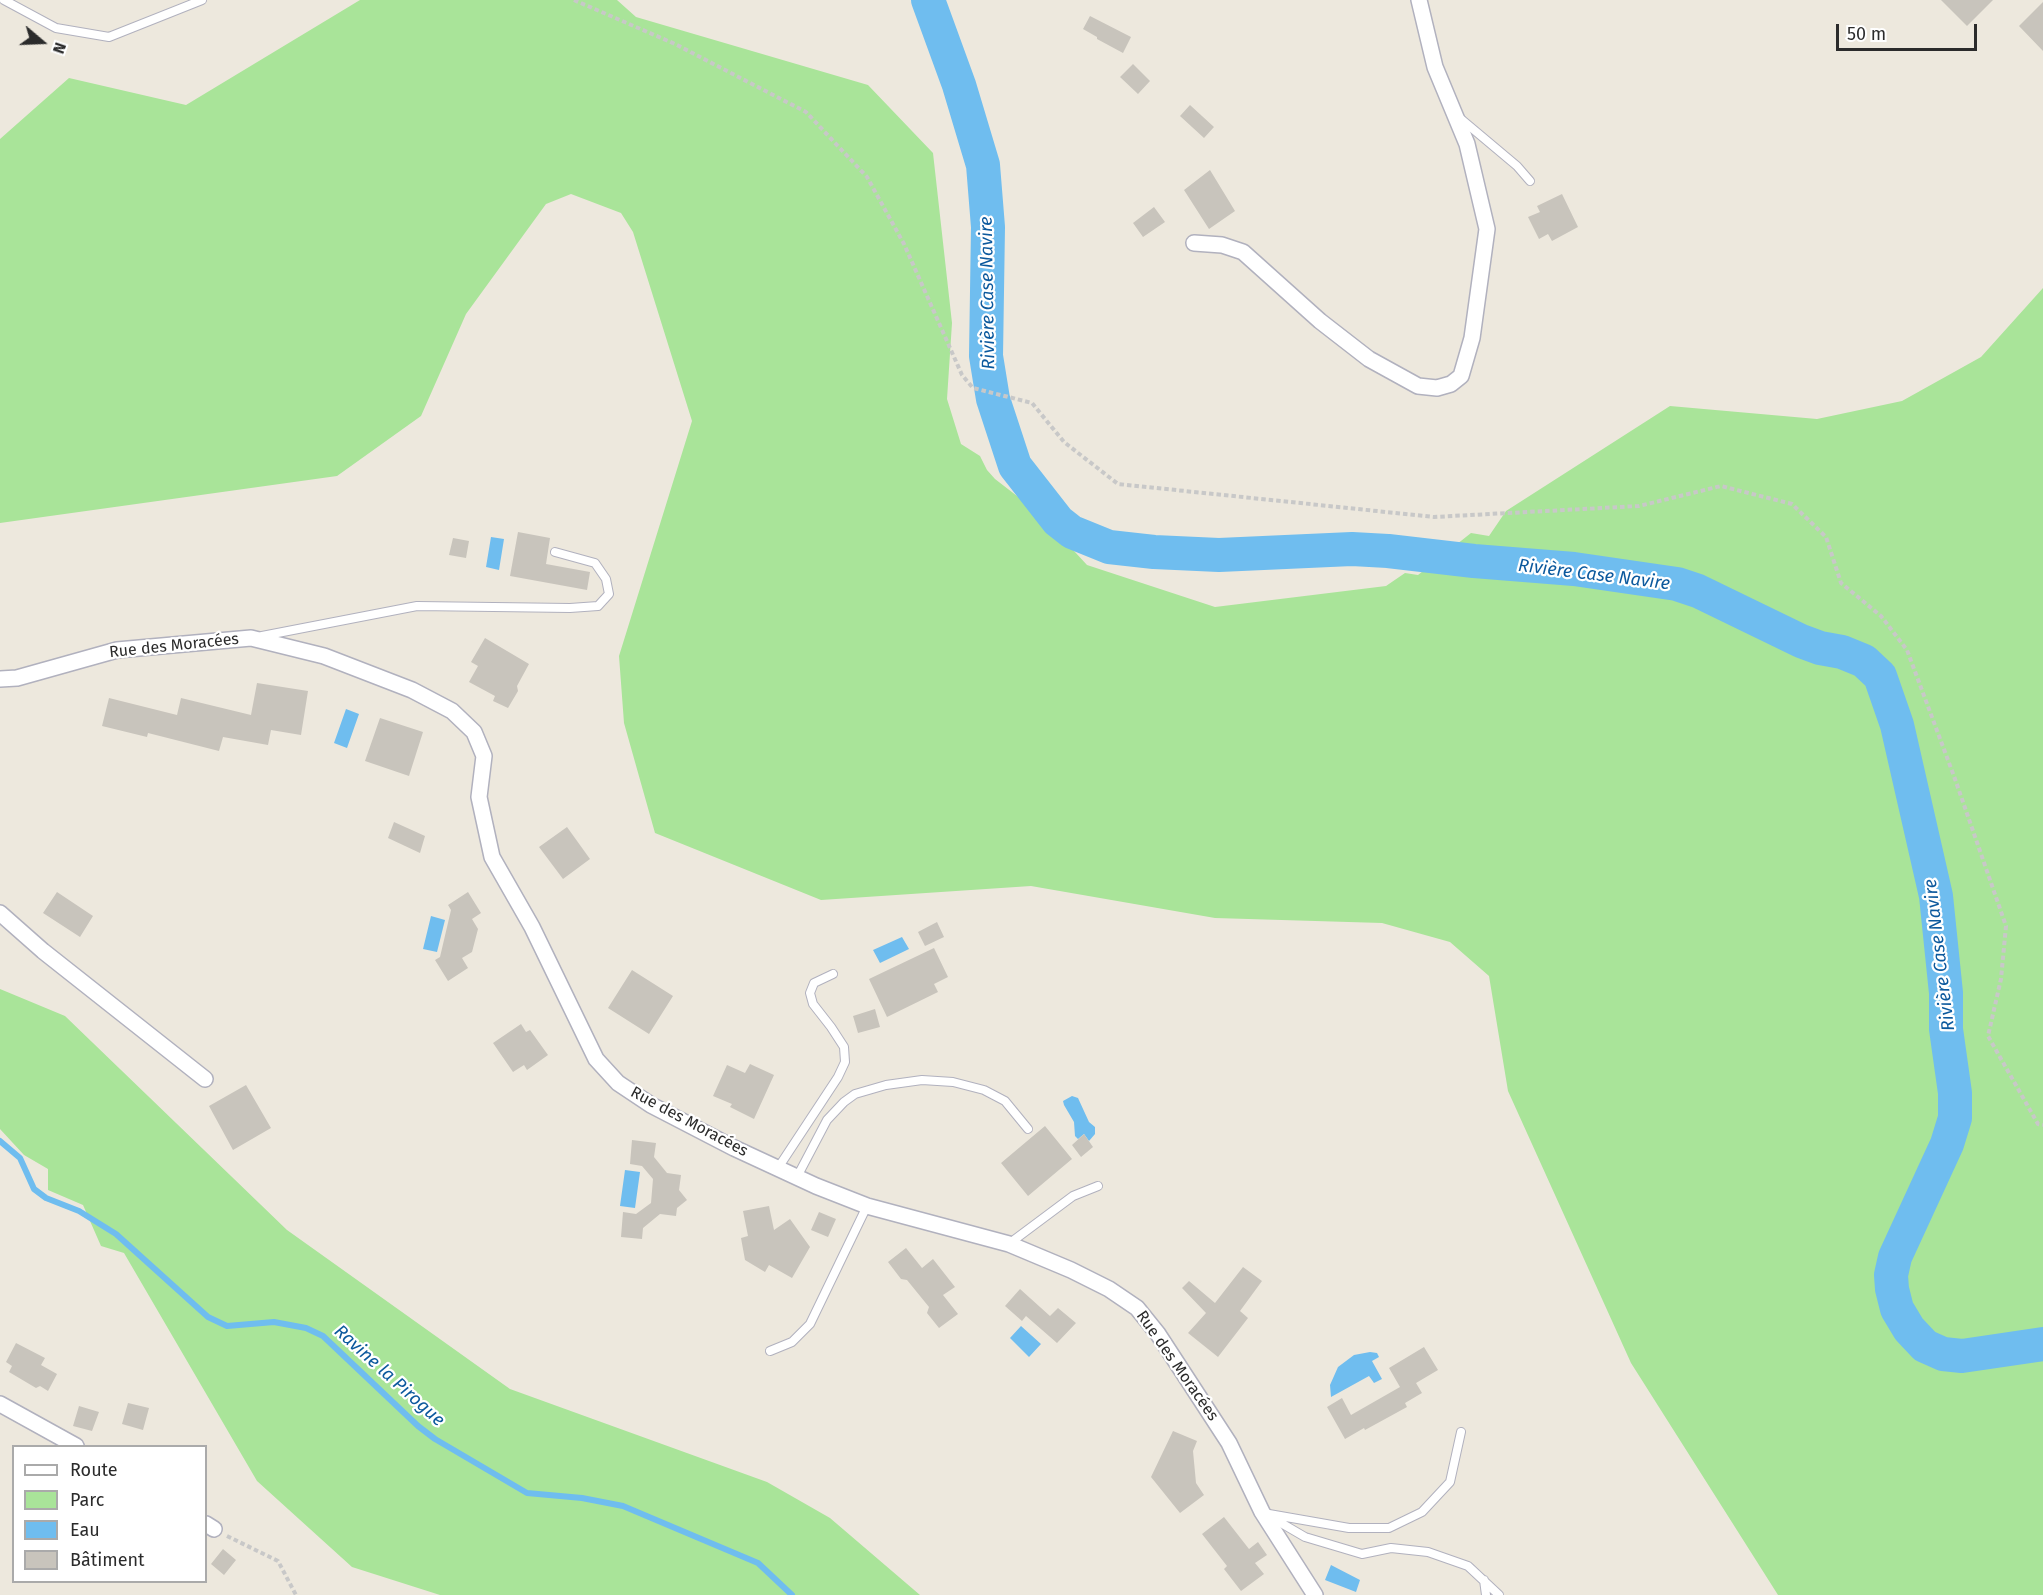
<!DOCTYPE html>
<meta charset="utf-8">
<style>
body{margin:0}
#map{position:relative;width:2043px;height:1595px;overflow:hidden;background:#ede8dd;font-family:"Fira Sans",sans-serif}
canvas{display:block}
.legend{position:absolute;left:12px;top:1445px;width:195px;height:138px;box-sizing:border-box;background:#fff;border:2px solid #aaa;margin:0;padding:8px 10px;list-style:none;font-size:18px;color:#2b2b2b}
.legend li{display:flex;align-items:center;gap:12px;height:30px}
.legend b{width:30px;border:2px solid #aaa}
.north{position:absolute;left:12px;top:12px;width:60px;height:60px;-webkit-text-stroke:4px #fff;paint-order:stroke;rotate:109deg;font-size:16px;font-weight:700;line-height:24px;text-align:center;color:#2b2b2b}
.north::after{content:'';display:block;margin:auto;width:21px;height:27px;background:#2b2b2b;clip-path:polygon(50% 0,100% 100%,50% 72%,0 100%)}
.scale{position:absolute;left:1836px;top:24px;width:141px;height:27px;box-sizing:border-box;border:3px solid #2b2b2b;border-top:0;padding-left:8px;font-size:18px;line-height:21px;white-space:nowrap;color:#2b2b2b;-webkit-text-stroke:4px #fff;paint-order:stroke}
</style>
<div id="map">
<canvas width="2043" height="1595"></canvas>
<ul class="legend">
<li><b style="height:8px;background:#fff"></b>Route</li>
<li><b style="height:16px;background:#a9e499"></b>Parc</li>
<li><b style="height:16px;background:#6fbdef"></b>Eau</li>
<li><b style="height:16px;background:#c8c4bc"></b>Bâtiment</li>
</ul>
<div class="north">N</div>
<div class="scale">50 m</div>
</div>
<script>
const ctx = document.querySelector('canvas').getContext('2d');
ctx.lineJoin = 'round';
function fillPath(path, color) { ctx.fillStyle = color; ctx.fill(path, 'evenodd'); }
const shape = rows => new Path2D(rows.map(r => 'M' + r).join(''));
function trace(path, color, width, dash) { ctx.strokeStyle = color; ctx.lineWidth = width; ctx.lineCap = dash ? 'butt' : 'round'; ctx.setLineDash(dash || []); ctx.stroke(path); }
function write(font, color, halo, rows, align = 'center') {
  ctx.font = font + ' "Fira Sans",sans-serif'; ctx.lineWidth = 4.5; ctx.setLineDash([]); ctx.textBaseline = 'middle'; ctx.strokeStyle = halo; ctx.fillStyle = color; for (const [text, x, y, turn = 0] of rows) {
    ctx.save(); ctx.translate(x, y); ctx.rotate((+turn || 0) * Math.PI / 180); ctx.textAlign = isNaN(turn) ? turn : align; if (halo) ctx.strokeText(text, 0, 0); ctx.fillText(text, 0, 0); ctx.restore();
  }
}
fillPath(shape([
 [360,0,617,0,636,17,868,85,933,153,952,323,947,399,961,444,980,456,987,470,995,479,1039,513,1087,565,1215,607,1386,586,1405,573,1418,575,1471,533,1489,536,1506,511,1670,406,1817,419,1902,401,1981,357,2043,288,2043,1595,1778,1595,1631,1363,1508,1091,1489,976,1450,942,1382,923,1215,918,1031,886,821,900,655,833,624,723,619,656,692,421,633,232,621,213,571,194,546,204,466,314,421,416,337,476,0,523,0,139,69,78,186,105],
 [0,989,65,1016,287,1230,510,1389,767,1482,830,1518,920,1595,440,1595,352,1567,257,1481,124,1253,101,1246,83,1205,48,1190,48,1169,24,1155,0,1129]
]), '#a9e499');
fillPath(shape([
 [491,537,504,539,499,570,486,567],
 [346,709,359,714,347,748,334,743],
 [431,916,445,920,437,952,423,949],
 [902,937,909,949,880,963,873,950],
 [1072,1096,1078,1098,1089,1122,1095,1127,1095,1134,1089,1141,1084,1134,1078,1139,1075,1136,1074,1122,1064,1105,1063,1101],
 [625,1170,640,1172,635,1208,620,1206],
 [1021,1326,1041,1344,1029,1357,1010,1338],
 [1370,1352,1377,1353,1379,1357,1372,1361,1382,1379,1374,1383,1369,1376,1331,1397,1330,1385,1338,1367,1354,1355],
 [1331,1565,1360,1580,1356,1592,1325,1580]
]), '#6fbdef');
trace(shape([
 [0,1141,20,1158,34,1189,46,1198,79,1211,116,1234,208,1317,227,1326,274,1322,306,1328,323,1336,418,1426,435,1439,527,1493,582,1498,623,1506,758,1563,792,1595]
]), '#6fbdef', 6);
trace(shape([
 [928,0,959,85,983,165,988,227,986,356,993,399,1015,466,1058,521,1072,532,1109,547,1154,552,1219,555,1352,549,1388,551,1474,561,1574,569,1677,584,1698,591,1801,641,1820,648,1842,652,1864,661,1880,676,1897,725,1936,896,1946,993,1946,1029,1955,1093,1955,1118,1947,1144,1895,1257,1891,1275,1892,1289,1897,1309,1909,1329,1925,1346,1943,1354,1962,1356,2043,1344]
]), '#6fbdef', 34);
fillPath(shape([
 [1941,0,1993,0,1967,26],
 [2043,2,2043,51,2019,26],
 [1090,16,1131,37,1123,53,1097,39,1097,37,1083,29],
 [1133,64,1150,81,1138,94,1120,77],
 [1190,105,1214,127,1204,138,1180,116],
 [1210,170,1235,211,1209,229,1184,190],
 [1562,194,1578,227,1552,241,1548,234,1539,239,1528,217,1540,212,1537,206],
 [1154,207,1165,222,1143,237,1133,223],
 [518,532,550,538,546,564,590,572,587,590,510,576],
 [453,538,469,541,466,558,449,555],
 [485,638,529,664,517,686,518,691,508,708,493,701,495,696,469,682,478,666,471,662],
 [257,683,308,691,301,735,271,730,268,745,223,737,219,751,148,733,147,737,102,726,109,698,177,715,181,698,251,715],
 [380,718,423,732,409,776,365,761],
 [394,822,425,836,420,853,388,838],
 [567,827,590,859,563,879,539,847],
 [57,892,93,916,80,937,43,913],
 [468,892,481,913,472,919,478,929,472,952,462,958,468,968,448,981,435,960,440,957,451,910,448,905],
 [937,922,944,937,925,946,918,932],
 [934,948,948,977,934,984,938,992,887,1017,869,979],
 [632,970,673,996,649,1034,608,1008],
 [875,1009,880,1027,858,1033,853,1016],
 [521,1024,526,1032,530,1030,548,1055,527,1070,524,1065,513,1072,493,1043],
 [750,1064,774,1075,754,1119,730,1107,732,1104,713,1096,727,1065,745,1073],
 [246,1085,271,1128,233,1150,209,1106],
 [1045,1126,1072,1159,1028,1196,1001,1163],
 [1084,1134,1093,1147,1081,1157,1072,1145],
 [632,1140,656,1143,654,1157,667,1173,681,1175,679,1190,687,1200,677,1208,676,1216,660,1214,643,1228,642,1239,621,1237,623,1212,636,1214,651,1203,653,1179,642,1166,630,1164],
 [769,1206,774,1230,790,1219,810,1247,792,1278,769,1265,765,1272,745,1260,741,1238,748,1236,743,1211],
 [819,1212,836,1219,828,1237,811,1230],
 [906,1248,922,1268,933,1259,955,1287,943,1295,958,1314,939,1328,927,1313,929,1307,907,1280,901,1279,888,1262],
 [1243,1267,1262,1281,1240,1311,1248,1318,1218,1357,1188,1333,1206,1313,1182,1288,1189,1281,1215,1303],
 [1020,1289,1050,1316,1058,1308,1076,1323,1057,1343,1026,1316,1022,1321,1005,1306],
 [16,1343,45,1358,41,1365,57,1374,48,1391,40,1386,36,1388,9,1372,12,1366,6,1362],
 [1424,1347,1438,1370,1416,1383,1422,1393,1405,1403,1407,1407,1365,1430,1364,1428,1345,1439,1327,1407,1342,1398,1351,1415,1400,1387,1389,1368],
 [128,1403,149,1408,143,1430,122,1424],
 [79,1406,99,1412,92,1431,73,1426],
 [1173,1431,1197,1441,1193,1451,1196,1483,1204,1495,1180,1513,1151,1477],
 [1224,1517,1249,1549,1258,1542,1267,1555,1255,1563,1264,1574,1241,1591,1224,1569,1227,1566,1202,1534],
 [223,1549,236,1560,224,1575,211,1564]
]), '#c8c4bc');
const lane = shape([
 [4,0,56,28,109,37,202,0],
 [1461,119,1517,166,1530,181],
 [262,636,417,606,570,608,598,606,609,594,606,579,595,563,555,552],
 [778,1168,838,1077,845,1062,844,1047,831,1027,813,1004,810,993,814,983,833,974],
 [797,1177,827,1120,844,1102,855,1094,886,1085,922,1080,953,1082,984,1090,1005,1101,1028,1129],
 [1010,1243,1073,1196,1098,1186],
 [770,1351,792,1342,810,1324,867,1206],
 [1269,1514,1349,1528,1389,1528,1422,1512,1450,1482,1461,1432],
 [1269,1516,1305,1537,1362,1554,1391,1548,1428,1552,1468,1566,1499,1595],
 [1484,1580,1486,1595]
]);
const street = shape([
 [1194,243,1222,245,1243,252,1320,321,1369,359,1418,386,1437,388,1451,384,1461,376,1472,338,1487,229,1467,144,1435,67,1419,0],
 [0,679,17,678,117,650,251,638,324,656,412,690,452,711,474,732,484,756,479,797,492,857,532,927,596,1059,618,1083,651,1105,734,1148,816,1186,867,1206,1009,1244,1071,1270,1109,1289,1137,1308,1158,1334,1229,1443,1262,1512,1315,1595],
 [0,913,43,951,205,1079],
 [0,1404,76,1446],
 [206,1524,214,1529]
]);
trace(lane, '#b1b1be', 10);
trace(street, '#b1b1be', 18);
trace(shape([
 [574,0,675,44,806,112,867,177,904,244,962,375,973,388,1032,403,1064,442,1118,484,1434,517,1639,506,1721,486,1792,504,1826,537,1841,583,1881,616,1907,650,1955,779,2006,926,2001,979,1988,1036,2038,1124,2043,1125],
 [227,1536,278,1561,296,1595]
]), '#c8c8c8', 4, [4.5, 3]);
trace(lane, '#fff', 8);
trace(street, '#fff', 15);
write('16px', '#2b2b2b', '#fff', [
 ["Rue des Moracées",174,646,-6],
 ["Rue des Moracées",689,1122,28],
 ["Rue des Moracées",1177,1366,55]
]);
write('italic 18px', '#0c599d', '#fff', [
 ["Rivière Case Navire",988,293,-91],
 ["Rivière Case Navire",1594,575,7],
 ["Rivière Case Navire",1940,955,-97],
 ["Ravine la Pirogue",389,1376,42]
]);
</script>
